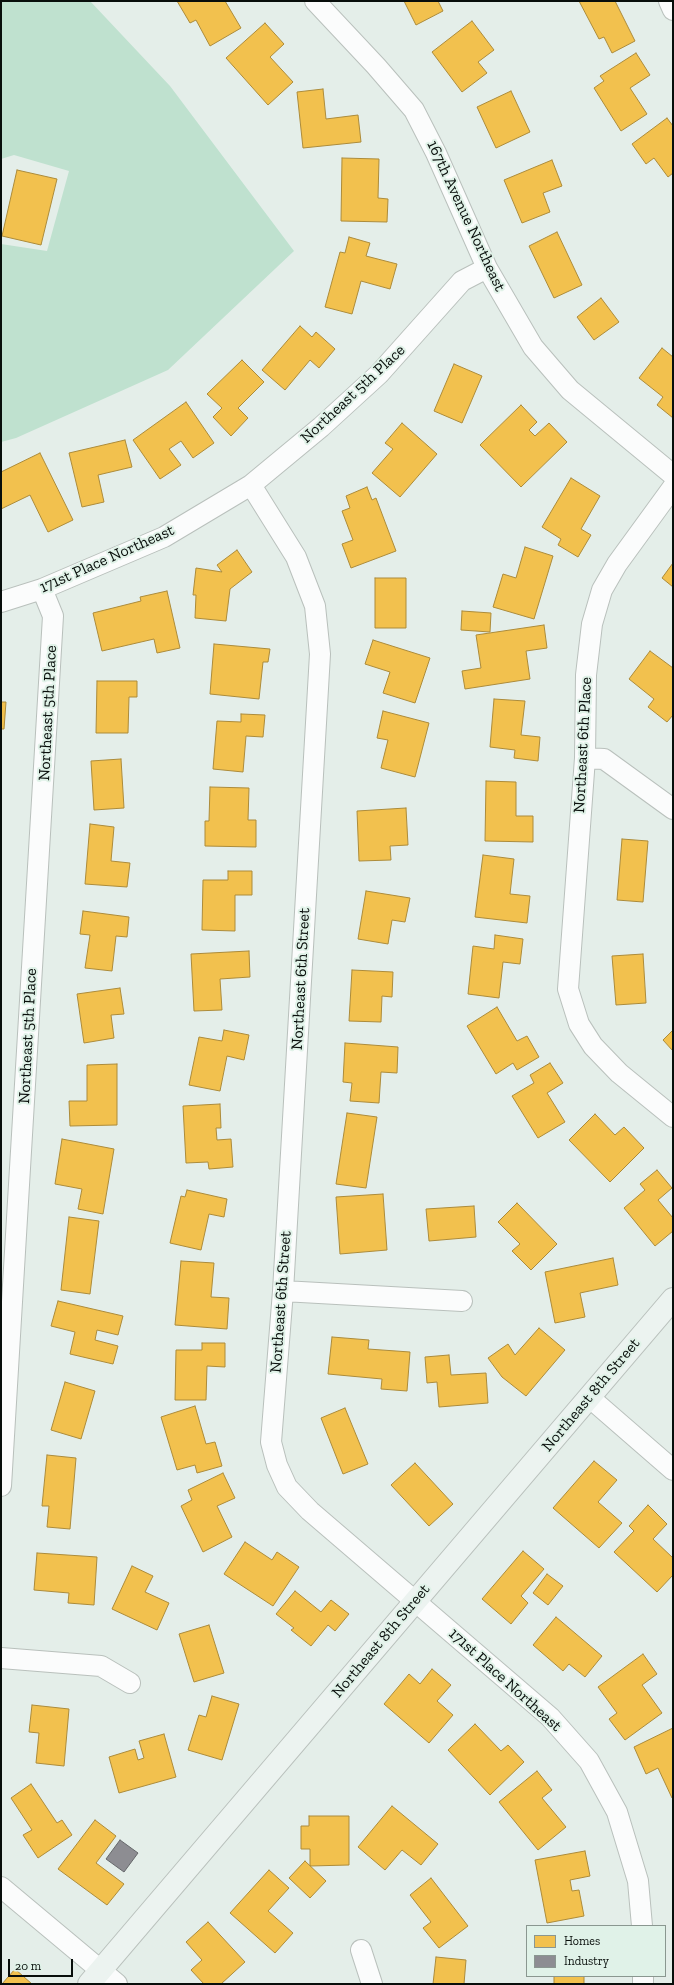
<!DOCTYPE html>
<style>
body{margin:0}
#map{position:relative;width:674px;height:1985px;overflow:hidden;background:#e4eee9;font-family:"Zilla Slab",serif}
canvas{display:block}
.frame{position:absolute;inset:0;border:2px solid #080e0b;pointer-events:none}
.legend{position:absolute;left:526px;top:1925px;width:140px;height:52px;box-sizing:border-box;background:#e0f2e8;border:1px solid #8a9790;margin:0;padding:5px 7px;list-style:none;font-size:12px;color:#080e0b}
.legend li{display:flex;align-items:center;gap:8px;height:20px}
.legend b{width:20px;border:1px solid #8a9790}
.scale{position:absolute;left:8px;top:1959px;width:65px;height:18px;box-sizing:border-box;border:2px solid #080e0b;border-top:0;padding-left:5px;font-size:12px;line-height:14px;white-space:nowrap;color:#080e0b;-webkit-text-stroke:3px #e0f2e8;paint-order:stroke}
</style>
<div id="map">
<canvas width="674" height="1985"></canvas>
<div class="frame"></div>
<ul class="legend">
<li><b style="height:11px;background:#f2c14e"></b>Homes</li>
<li><b style="height:11px;background:#8d8d92"></b>Industry</li>
</ul>
<div class="scale">20 m</div>
</div>
<script>
const ctx = document.querySelector('canvas').getContext('2d');
ctx.lineJoin = 'round';
function fillPath(path, color) { ctx.fillStyle = color; ctx.fill(path, 'evenodd'); }
const shape = rows => new Path2D(rows.map(r => 'M' + r).join(''));
function trace(path, color, width, dash) { ctx.strokeStyle = color; ctx.lineWidth = width; ctx.lineCap = dash ? 'butt' : 'round'; ctx.setLineDash(dash || []); ctx.stroke(path); }
function write(font, color, halo, rows, align = 'center') {
  ctx.font = font + ' "Zilla Slab",serif'; ctx.lineWidth = 4; ctx.setLineDash([]); ctx.textBaseline = 'middle'; ctx.strokeStyle = halo; ctx.fillStyle = color; for (const [text, x, y, turn = 0] of rows) {
    ctx.save(); ctx.translate(x, y); ctx.rotate((+turn || 0) * Math.PI / 180); ctx.textAlign = isNaN(turn) ? turn : align; if (halo) ctx.strokeText(text, 0, 0); ctx.fillText(text, 0, 0); ctx.restore();
  }
}
fillPath(shape([
 [1,1,90,1,170,86,294,251,168,370,16,438,1,442,1,244,47,251,69,171,14,155,1,159]
]), '#bfe1cf');
const homes = shape([
 [177,1,225,1,241,28,210,46,196,20,190,23,177,1],
 [404,1,438,1,443,11,416,25,404,1],
 [579,1,615,1,635,41,612,53,604,37,599,39,579,1],
 [472,21,494,50,478,62,487,73,462,92,432,52,472,21],
 [265,23,284,44,270,57,293,82,268,105,226,58,265,23],
 [636,53,650,75,630,88,647,114,621,131,594,88,604,81,600,76,636,53],
 [323,89,326,119,358,115,361,142,303,148,297,92,323,89],
 [511,91,530,132,496,148,477,107,511,91],
 [667,118,673,126,673,173,668,177,654,158,646,164,632,144,667,118],
 [342,158,379,159,378,198,388,199,387,222,341,221,342,158],
 [552,160,562,186,543,193,550,212,522,223,504,180,552,160],
 [17,170,57,179,41,245,2,236,17,170],
 [557,232,582,285,554,298,529,246,557,232],
 [349,237,370,243,366,256,397,264,390,289,361,281,352,314,325,307,340,252,345,253,349,237],
 [601,298,619,322,594,340,577,317,601,298],
 [300,326,312,337,316,332,335,349,319,368,310,360,285,390,262,370,300,326],
 [662,348,673,357,673,418,657,405,663,397,639,378,662,348],
 [242,360,264,382,238,408,248,418,231,436,213,417,222,408,207,394,242,360],
 [454,364,482,376,462,423,434,411,454,364],
 [186,402,214,443,193,458,181,441,169,449,181,465,160,479,133,440,186,402],
 [521,405,537,422,529,430,535,436,549,423,567,442,521,487,480,445,521,405],
 [402,423,437,454,400,497,372,473,393,449,385,443,402,423],
 [125,440,132,467,98,475,104,502,82,507,69,453,125,440],
 [40,453,73,520,48,532,30,495,1,509,1,472,40,453],
 [571,478,600,496,581,529,591,535,578,557,558,545,561,539,542,527,571,478],
 [367,487,372,500,376,498,396,551,351,568,342,544,353,540,342,511,350,508,346,496,367,487],
 [525,547,553,556,534,619,493,607,503,574,516,578,525,547],
 [237,550,252,572,230,589,226,621,195,618,196,595,193,595,196,568,222,572,217,565,237,550],
 [673,563,673,587,662,578,673,563],
 [375,578,406,578,406,628,375,628,375,578],
 [167,591,180,648,157,653,154,639,102,651,93,613,141,601,140,597,167,591],
 [462,611,491,613,490,632,461,630,462,611],
 [544,625,547,648,526,651,530,679,465,689,462,671,481,668,476,635,544,625],
 [373,640,430,658,415,703,383,693,390,672,365,664,373,640],
 [214,644,270,649,268,662,263,662,259,699,210,694,214,644],
 [650,651,673,668,673,715,667,722,648,707,654,699,629,679,650,651],
 [97,681,137,681,137,697,129,697,128,733,96,733,97,681],
 [494,699,525,701,521,735,540,737,538,761,514,758,515,750,490,747,494,699],
 [1,702,6,702,4,729,1,729,1,702],
 [383,711,429,723,415,777,381,768,388,740,377,738,383,711],
 [241,714,265,715,263,737,246,736,243,772,213,769,217,721,241,722,241,714],
 [121,759,124,808,94,810,91,761,121,759],
 [486,781,516,782,516,816,533,816,533,842,485,841,486,781],
 [210,787,249,788,248,820,256,820,256,847,205,846,205,821,209,821,210,787],
 [406,808,408,845,390,846,391,860,359,861,357,811,406,808],
 [90,824,114,827,111,861,130,863,127,887,85,884,90,824],
 [622,839,648,841,643,902,617,900,622,839],
 [483,855,514,859,510,894,530,896,527,923,475,917,483,855],
 [228,871,252,871,252,895,235,895,235,931,202,930,203,880,228,880,228,871],
 [366,891,410,898,405,922,392,920,388,944,358,939,366,891],
 [83,911,129,917,127,937,116,936,112,971,85,968,90,935,80,934,83,911],
 [495,935,523,939,520,964,503,962,499,998,468,994,473,946,494,949,495,935],
 [249,951,250,977,220,979,222,1010,194,1011,191,954,249,951],
 [643,954,646,1003,616,1005,612,956,643,954],
 [352,970,393,972,392,997,382,996,381,1022,349,1021,352,970],
 [120,988,124,1014,111,1015,114,1038,84,1043,77,994,120,988],
 [497,1007,517,1041,527,1036,539,1057,517,1070,513,1063,496,1074,467,1026,497,1007],
 [224,1030,249,1035,244,1060,227,1056,220,1091,189,1085,199,1037,222,1041,224,1030],
 [673,1030,673,1051,663,1040,673,1030],
 [345,1043,398,1047,397,1073,381,1072,379,1103,350,1101,352,1083,343,1082,345,1043],
 [550,1063,563,1083,547,1093,565,1122,538,1138,512,1096,534,1083,530,1075,550,1063],
 [117,1064,117,1125,70,1126,69,1101,87,1101,87,1065,117,1064],
 [220,1104,221,1128,216,1128,217,1140,231,1139,233,1167,209,1169,208,1162,186,1163,183,1106,220,1104],
 [347,1113,377,1117,366,1188,336,1184,347,1113],
 [595,1114,615,1135,624,1127,644,1148,610,1182,569,1140,595,1114],
 [62,1139,114,1149,103,1214,78,1209,82,1189,55,1184,62,1139],
 [657,1170,672,1188,658,1200,673,1218,673,1231,655,1246,624,1208,645,1190,640,1184,657,1170],
 [187,1190,227,1199,224,1217,209,1214,201,1250,170,1243,181,1196,185,1197,187,1190],
 [383,1194,387,1250,340,1254,336,1197,383,1194],
 [517,1203,557,1244,531,1270,512,1251,520,1244,498,1222,517,1203],
 [474,1206,476,1237,429,1241,426,1209,474,1206],
 [69,1217,99,1221,90,1294,61,1290,69,1217],
 [613,1258,618,1285,580,1293,585,1317,555,1323,545,1272,613,1258],
 [181,1261,214,1263,211,1297,229,1298,227,1329,175,1325,181,1261],
 [58,1301,123,1316,118,1335,97,1330,95,1340,118,1346,113,1364,70,1354,75,1332,51,1326,58,1301],
 [539,1328,565,1350,526,1396,502,1377,488,1358,508,1344,515,1355,539,1328],
 [332,1337,369,1340,368,1349,410,1352,407,1391,381,1389,382,1379,328,1374,332,1337],
 [202,1343,225,1343,225,1367,207,1366,206,1400,175,1400,176,1350,202,1350,202,1343],
 [449,1355,451,1375,486,1373,488,1403,439,1407,437,1382,427,1383,425,1357,449,1355],
 [65,1382,95,1391,81,1439,51,1430,65,1382],
 [195,1406,206,1444,215,1442,222,1466,197,1473,195,1465,177,1470,161,1417,195,1406],
 [345,1408,368,1464,343,1474,321,1418,345,1408],
 [47,1455,76,1458,70,1529,47,1527,49,1506,42,1506,47,1455],
 [594,1461,617,1480,598,1502,622,1523,599,1548,553,1508,594,1461],
 [415,1463,453,1504,429,1526,391,1485,415,1463],
 [223,1473,235,1498,217,1506,232,1537,203,1552,181,1506,192,1500,188,1490,223,1473],
 [648,1505,667,1524,653,1539,673,1558,673,1575,657,1592,614,1552,634,1531,629,1526,648,1505],
 [245,1542,272,1560,277,1552,299,1567,273,1606,224,1574,245,1542],
 [523,1551,544,1569,521,1596,528,1603,511,1624,482,1599,523,1551],
 [37,1553,97,1557,94,1605,68,1603,69,1593,34,1590,37,1553],
 [132,1566,153,1576,145,1592,169,1603,157,1630,112,1609,132,1566],
 [547,1574,563,1586,548,1605,533,1593,547,1574],
 [295,1591,321,1612,331,1600,349,1614,335,1631,328,1625,311,1646,291,1630,294,1628,276,1614,295,1591],
 [556,1617,602,1656,585,1677,569,1664,563,1671,533,1645,556,1617],
 [209,1625,224,1673,194,1682,179,1634,209,1625],
 [643,1654,657,1674,642,1685,662,1713,625,1740,609,1719,617,1713,598,1687,643,1654],
 [432,1669,451,1685,437,1701,453,1715,429,1743,384,1704,409,1674,420,1684,432,1669],
 [212,1696,239,1704,222,1760,188,1750,199,1715,206,1717,212,1696],
 [32,1705,69,1709,64,1766,36,1763,39,1733,29,1732,32,1705],
 [475,1724,501,1751,508,1745,524,1762,490,1795,448,1750,475,1724],
 [673,1728,673,1798,672,1798,658,1768,646,1774,634,1747,673,1728],
 [164,1734,176,1777,119,1793,109,1757,135,1749,138,1760,144,1758,139,1741,164,1734],
 [537,1771,552,1790,542,1798,566,1827,538,1850,499,1802,537,1771],
 [31,1784,57,1823,62,1820,72,1835,38,1858,23,1835,32,1830,11,1798,31,1784],
 [392,1806,438,1844,421,1865,402,1850,385,1870,358,1847,392,1806],
 [309,1816,349,1816,349,1865,310,1866,310,1849,301,1849,301,1826,309,1826,309,1816],
 [95,1820,116,1836,96,1863,124,1884,107,1905,58,1869,95,1820],
 [585,1851,590,1876,570,1880,572,1891,579,1890,584,1916,547,1923,535,1860,585,1851],
 [305,1861,326,1881,310,1898,289,1878,305,1861],
 [269,1870,289,1888,268,1911,293,1933,275,1953,230,1913,269,1870],
 [431,1878,468,1926,439,1948,423,1928,431,1922,410,1895,431,1878],
 [208,1922,245,1962,221,1984,204,1984,191,1970,202,1960,186,1942,208,1922],
 [436,1957,466,1960,464,1984,433,1984,436,1957],
 [15,1969,32,1984,2,1984,15,1969],
 [554,1976,584,1976,584,1984,554,1984,554,1976]
]);
fillPath(homes, '#f2c14e');
trace(homes, '#ac8b3a', 1);
const industry = shape([
 [120,1840,138,1853,124,1872,106,1859,120,1840]
]);
fillPath(industry, '#8d8d92');
trace(industry, '#65676a', 1);
const street = shape([
 [315,1,376,66,414,110,436,153,487,268,533,347,570,390,673,475],
 [669,1,673,10],
 [251,485,296,557,315,606,320,654,283,1291,271,1442,277,1465,287,1487,310,1511,550,1717,589,1761,617,1812,638,1881,642,1926],
 [673,487,617,564,602,590,592,624,586,675,585,758,568,989,579,1024,593,1046,619,1073,673,1117],
 [1,602,42,589,164,537,251,485,321,427,379,374,462,281,487,268],
 [585,758,604,759,673,809],
 [283,1291,462,1301],
 [589,1397,673,1470],
 [1,1486,53,616,42,589],
 [1,1658,101,1666,130,1683],
 [1,1887,117,1984],
 [361,1950,372,1984],
 [643,1976,643,1984]
]);
const secondary = shape([
 [89,1984,673,1299]
]);
trace(street, '#b9c0bc', 22);
trace(secondary, '#b9c0bc', 24);
trace(street, '#fbfcfc', 20);
trace(secondary, '#ecf3f0', 22);
write('16px', '#080e0b', '#e0f2e8', [
 ["167th Avenue Northeast",466,216,65],
 ["Northeast 5th Place",353,394,-43],
 ["171st Place Northeast",107,559,-24],
 ["Northeast 5th Place",48,713,-87],
 ["Northeast 6th Place",583,745,-87],
 ["Northeast 6th Street",301,979,-87],
 ["Northeast 5th Place",28,1036,-87],
 ["Northeast 6th Street",281,1302,-86],
 ["Northeast 8th Street",591,1395,-50],
 ["Northeast 8th Street",381,1641,-50],
 ["171st Place Northeast",505,1680,42]
]);
</script>
